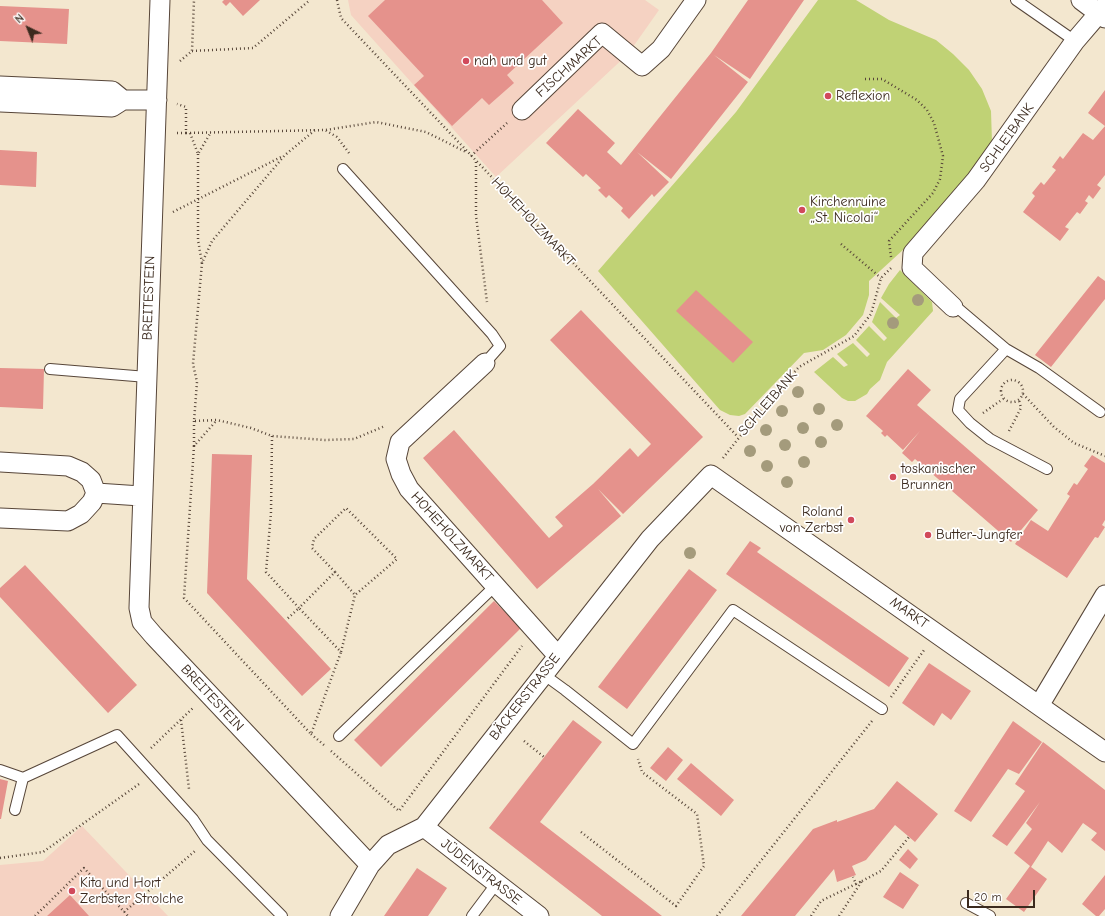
<!DOCTYPE html>
<meta charset="utf-8">
<style>
body{margin:0}
#map{position:relative;width:1105px;height:916px;overflow:hidden;background:#f3e7cf;font-family:"Comic Neue",sans-serif}
canvas{display:block}
.north{position:absolute;left:8px;top:8px;width:40px;height:40px;-webkit-text-stroke:3px #fff;paint-order:stroke;rotate:317deg;font-size:11px;font-weight:700;line-height:16px;text-align:center;color:#3b2a1e}
.north::after{content:'';display:block;margin:auto;width:14px;height:18px;background:#3b2a1e;clip-path:polygon(50% 0,100% 100%,50% 72%,0 100%)}
.scale{position:absolute;left:967px;top:890px;width:68px;height:18px;box-sizing:border-box;border:2px solid #3b2a1e;border-top:0;padding-left:5px;font-size:12px;line-height:14px;white-space:nowrap;color:#3b2a1e;-webkit-text-stroke:3px #fff;paint-order:stroke}
</style>
<div id="map">
<canvas width="1105" height="916"></canvas>
<div class="north">N</div>
<div class="scale">20 m</div>
</div>
<script>
const ctx = document.querySelector('canvas').getContext('2d');
ctx.lineJoin = 'round';
function fillPath(path, color) { ctx.fillStyle = color; ctx.fill(path, 'evenodd'); }
const shape = rows => new Path2D(rows.map(r => 'M' + r).join(''));
function trace(path, color, width, dash) { ctx.strokeStyle = color; ctx.lineWidth = width; ctx.lineCap = dash ? 'butt' : 'round'; ctx.setLineDash(dash || []); ctx.stroke(path); }
function write(font, color, halo, rows, align = 'center') {
  ctx.font = font + ' "Comic Neue",sans-serif'; ctx.lineWidth = 3.5; ctx.setLineDash([]); ctx.textBaseline = 'middle'; ctx.strokeStyle = halo; ctx.fillStyle = color; for (const [text, x, y, turn = 0] of rows) {
    ctx.save(); ctx.translate(x, y); ctx.rotate((+turn || 0) * Math.PI / 180); ctx.textAlign = isNaN(turn) ? turn : align; if (halo) ctx.strokeText(text, 0, 0); ctx.fillText(text, 0, 0); ctx.restore();
  }
}
fillPath(shape([
 [348,0,645,0,659,10,628,54,496,177,351,15],
 [82,826,168,916,0,916,0,865,43,861]
]), '#f5d2c2');
fillPath(shape([
 [818,0,856,0,889,20,936,40,953,54,969,70,982,89,991,111,992,142,968,176,904,249,869,281,869,295,863,315,846,335,823,350,804,353,745,414,739,416,730,415,720,410,598,271,736,112],
 [900,270,932,302,933,311,887,362,880,380,870,389,867,394,855,401,848,401,842,398,814,372,833,357,844,367,848,365,837,354,853,343,867,357,870,354,856,340,869,326,884,341,887,338,872,322,880,302,896,318,900,315,881,298,889,284]
]), '#c0d275');
fillPath(shape([
 [224,0,260,0,243,16,230,2,226,6,222,2],
 [385,0,542,0,563,23,507,75,514,83,489,105,482,98,452,126,414,85,424,76,368,16],
 [748,0,804,0,750,79,714,55,748,82,671,179,637,152,669,182,654,197,652,194,629,219,621,211,623,208,609,195,606,198,598,190,601,188,586,174,583,177,546,143,578,109,615,143,607,152,621,165,711,53],
 [0,6,69,9,67,44,0,41],
 [1105,90,1105,175,1097,185,1101,188,1093,199,1089,195,1085,201,1088,203,1080,214,1077,212,1065,227,1069,229,1060,241,1023,212,1035,196,1032,193,1041,182,1044,185,1056,170,1052,167,1060,156,1063,159,1083,133,1093,140,1105,126,1088,113],
 [0,150,37,152,36,187,0,185],
 [1098,276,1105,281,1105,299,1051,367,1035,355],
 [696,290,753,342,733,363,676,311],
 [581,310,703,437,623,514,598,489,621,516,537,589,423,458,454,430,549,538,563,526,555,517,593,484,630,448,638,457,651,444,550,340],
 [0,368,44,369,43,409,0,407],
 [908,369,931,390,917,405,1038,510,1011,542,915,459,912,462,902,453,920,431,903,450,887,435,885,437,881,433,883,431,866,416],
 [212,454,252,455,247,579,331,669,302,696,207,593],
 [1092,455,1105,463,1105,520,1102,525,1105,527,1098,538,1095,537,1067,578,1015,544,1031,520,1048,531,1070,496,1067,494,1074,483,1077,485,1088,469,1084,466],
 [750,541,761,548,757,552,909,658,889,687,726,574],
 [25,565,137,685,108,713,0,597,0,588],
 [689,569,717,590,627,709,598,687],
 [494,601,521,628,381,767,354,740],
 [929,663,971,691,951,720,942,713,934,726,902,703],
 [573,720,602,742,540,822,662,916,602,916,489,828],
 [1013,721,1042,742,1019,774,1008,769,971,822,954,811],
 [1043,742,1105,790,1105,851,1091,840,1097,833,1083,823,1062,853,1048,841,1031,867,1047,879,1024,912,1006,899,1030,866,1014,853,1032,829,1026,823,1040,802,1007,846,992,836,1025,791,1015,784],
 [668,747,683,760,666,781,650,768],
 [691,763,734,800,721,816,677,779],
 [0,779,8,781,1,819,0,819],
 [897,781,938,814,915,842,895,825,866,860,852,866,856,875,837,882,834,869,795,916,741,916,813,829,837,820,837,822,874,809],
 [908,849,918,859,910,869,899,860],
 [417,868,447,888,428,916,384,916],
 [900,872,919,885,903,909,883,897],
 [1105,875,1105,909,1099,916,1096,916,1082,904],
 [70,895,89,916,47,916]
]), '#e5928c');
const lane = shape([
 [1016,0,1075,41],
 [343,169,492,334,500,346,485,363],
 [953,307,960,310,1006,349,1039,368,1100,412],
 [1006,349,960,399,958,410,970,423,990,439,1047,469],
 [50,369,147,377],
 [543,674,565,690,633,744,733,610,882,709],
 [339,736,495,586],
 [0,770,23,778,117,735,193,819,207,840,282,916],
 [15,810,23,778],
 [966,903,990,916],
 [472,916,496,884]
]);
const street = shape([
 [160,0,139,608,142,622,154,636,370,865],
 [1081,0,1105,18],
 [0,86,112,91,123,100],
 [0,102,112,107,123,100,157,100],
 [522,110,602,33,642,66,661,49,696,0],
 [953,307,912,268,913,253,976,180,1075,41,1105,6],
 [485,363,400,442,396,459,401,474,409,489,558,656],
 [0,462,68,466,82,472,91,480,96,493,92,502,81,514,68,521,0,518],
 [96,493,141,496],
 [1040,704,1105,595],
 [424,827,539,916],
 [340,916,370,865,388,845,424,827,650,539,711,475,1105,752]
]);
trace(lane, '#574639', 12);
trace(street, '#574639', 21);
trace(shape([
 [337,0,341,18,738,437],
 [192,51,253,48,310,0],
 [180,61,192,51,194,0],
 [865,79,882,79,917,100,927,110,934,123,943,156,940,179,933,193,889,241,891,257],
 [326,130,376,122,426,132,466,152],
 [177,133,186,133,186,107,177,104],
 [186,133,325,130,337,137,349,153],
 [190,133,198,154,211,132],
 [198,154,198,240,202,263,212,241,285,155,315,130],
 [471,156,507,123],
 [476,162,476,216,487,302],
 [173,212,283,156],
 [841,244,881,278],
 [202,263,193,364,197,382,194,421,217,420,251,428,272,436,325,440,354,439,385,426],
 '1001 391a11 11 0 1 1 22 0a11 11 0 1 1-22 0Z',
 [1023,394,1054,427,1074,443,1105,456],
 [983,413,1003,399],
 [194,421,194,446,217,420],
 [1009,431,1021,408,1019,400],
 [272,436,271,512,266,572,299,608,335,572,312,548,314,539,346,508,397,559,355,595,341,652,299,608,286,620],
 [194,446,184,598,311,734,341,652],
 [723,458,764,406,799,367,854,336,871,314,881,278,891,268],
 [335,572,355,595],
 [891,697,924,650],
 [181,720,189,789],
 [311,734,324,745],
 [524,741,544,757],
 [151,748,193,708],
 [331,751,399,811,522,646],
 [581,832,676,906,704,866,697,814,642,772,638,759],
 [0,858,43,852,139,784],
 [862,881,881,871,909,837],
 [124,912,195,851],
 [35,916,84,868,128,916],
 [717,916,872,721],
 [811,916,821,901,856,884,853,877],
 [839,916,862,881,856,884]
]), '#574639', 2.5, [1, 3]);
trace(lane, '#fff', 10);
trace(street, '#fff', 19);
ctx.fillStyle = '#a49b7c';
for (const [x, y] of [
 [918,300],
 [893,323],
 [798,392],
 [819,409],
 [782,411],
 [837,425],
 [803,428],
 [766,430],
 [821,442],
 [785,445],
 [750,451],
 [804,462],
 [767,466],
 [787,482],
 [690,553]
]) { ctx.beginPath(); ctx.arc(x, y, 6, 0, 2 * Math.PI); ctx.fill(); }
for (const [x, y, r, color] of [
 [466,61,4,"#d1495b"],
 [828,96,4,"#d1495b"],
 [802,210,4,"#d1495b"],
 [893,477,4,"#d1495b"],
 [851,520,4,"#d1495b"],
 [928,535,4,"#d1495b"],
 [72,891,4,"#d1495b"]
]) { const dot = new Path2D(); dot.arc(x, y, r, 0, 2 * Math.PI); ctx.fillStyle = color; ctx.fill(dot); trace(dot, '#fff', 1.5); }
write('14px', '#3b2a1e', '#fff', [
 ["nah und gut",474,61],
 ["Reflexion",836,96],
 ["Kirchenruine",810,202],
 ["„St. Nicolai“",810,218],
 ["toskanischer",901,469],
 ["Brunnen",901,485],
 ["Roland",843,512,"right"],
 ["von Zerbst",843,528,"right"],
 ["Butter-Jungfer",936,535],
 ["Kita und Hort",80,883],
 ["Zerbster Strolche",80,899]
], 'left');
write('14px', '#3b2a1e', '#fff', [
 ["FISCHMARKT",569,67,-42],
 ["SCHLEIBANK",1007,138,-54],
 ["HOHEHOLZMARKT",533,222,47],
 ["BREITESTEIN",149,298,-88],
 ["SCHLEIBANK",768,403,-49],
 ["HOHEHOLZMARKT",452,537,48],
 ["MARKT",909,613,35],
 ["BÄCKERSTRASSE",525,697,-52],
 ["BREITESTEIN",212,698,47],
 ["JÜDENSTRASSE",481,872,38]
]);
</script>
